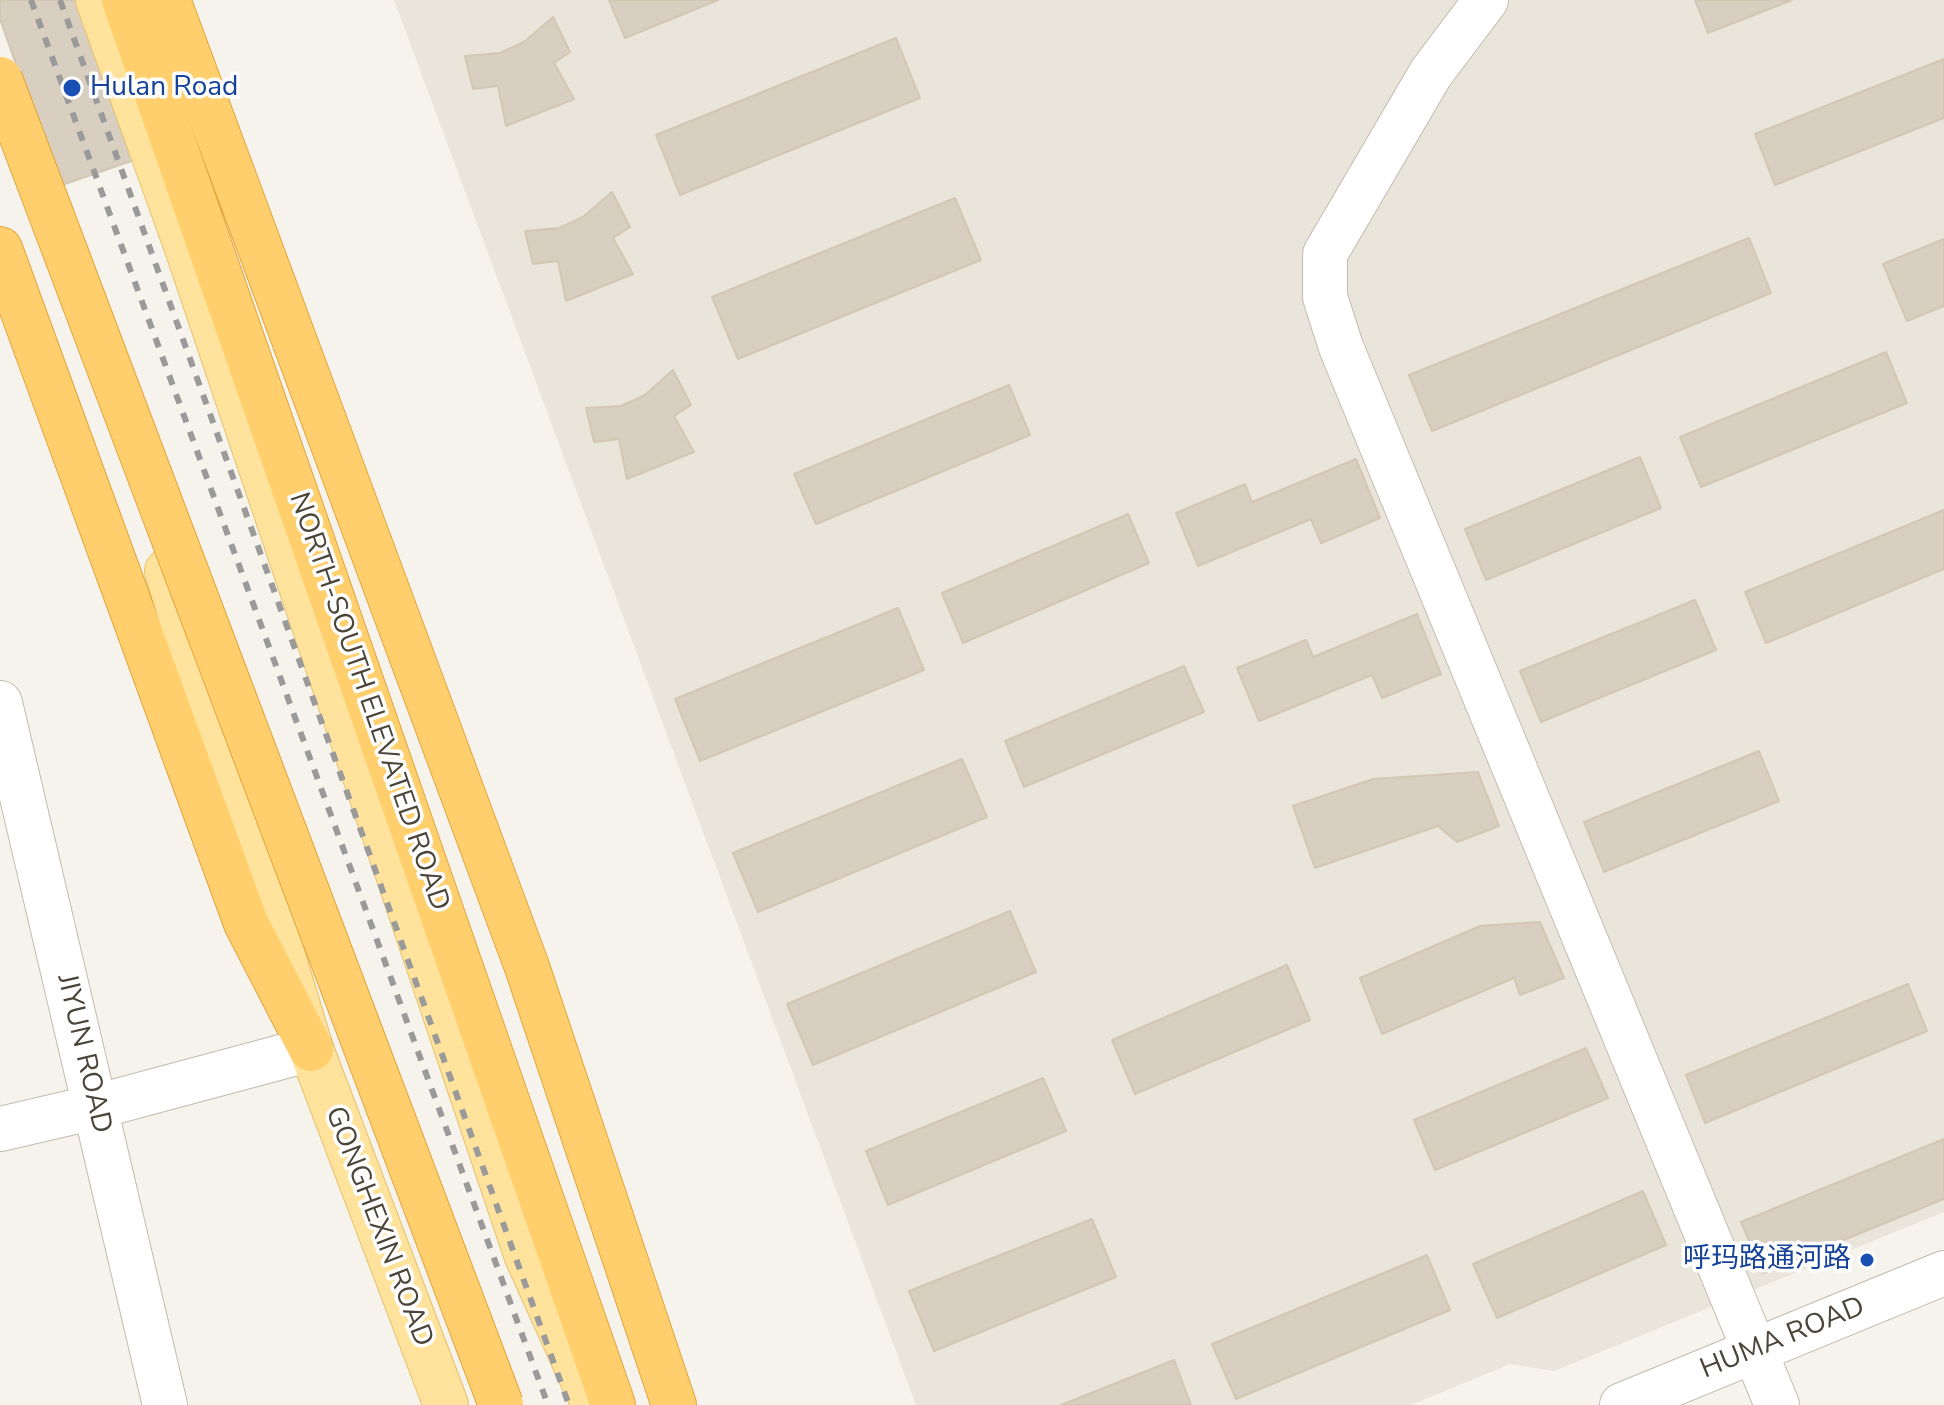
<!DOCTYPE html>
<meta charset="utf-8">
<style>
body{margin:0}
canvas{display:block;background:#f6f3ec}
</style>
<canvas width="1944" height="1405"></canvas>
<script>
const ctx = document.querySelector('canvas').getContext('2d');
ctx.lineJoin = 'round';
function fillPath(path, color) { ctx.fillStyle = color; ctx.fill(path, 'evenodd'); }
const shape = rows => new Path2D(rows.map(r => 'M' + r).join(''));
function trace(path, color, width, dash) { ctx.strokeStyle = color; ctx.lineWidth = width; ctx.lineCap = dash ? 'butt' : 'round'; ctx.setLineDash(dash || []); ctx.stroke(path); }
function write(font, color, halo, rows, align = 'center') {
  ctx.font = font + ' "Nunito Sans","Noto Sans SC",sans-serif'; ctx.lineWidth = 7; ctx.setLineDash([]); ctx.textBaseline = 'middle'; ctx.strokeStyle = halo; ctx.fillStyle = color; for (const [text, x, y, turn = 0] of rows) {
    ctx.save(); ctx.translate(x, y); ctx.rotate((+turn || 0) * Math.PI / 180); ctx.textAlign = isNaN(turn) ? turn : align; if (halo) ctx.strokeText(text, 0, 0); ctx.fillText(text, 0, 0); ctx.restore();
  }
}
fillPath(shape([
 [394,0,1944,0,1944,1212,1554,1371,1510,1364,1411,1405,916,1405]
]), '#eae5da');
const building = shape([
 [0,0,88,0,143,157,59,186,0,19,0,0],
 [609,0,718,0,625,38,609,0],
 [1695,0,1792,0,1708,33,1695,0],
 [553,17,570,52,554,63,574,99,506,126,498,86,473,89,465,56,500,53,524,42,553,17],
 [896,38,920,98,680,195,656,135,896,38],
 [1944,59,1944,118,1775,185,1755,134,1944,59],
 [612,192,630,227,613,238,633,274,566,301,558,261,533,264,525,231,559,228,583,217,612,192],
 [955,198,981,260,738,359,712,297,955,198],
 [1749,238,1771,293,1432,431,1409,375,1749,238],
 [1944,239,1944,306,1907,321,1883,264,1944,239],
 [1886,352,1907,403,1701,487,1680,437,1886,352],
 [673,370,691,405,674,416,694,452,627,479,619,439,594,442,586,408,621,406,645,395,673,370],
 [1009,385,1030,435,816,524,794,474,1009,385],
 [1640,457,1661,508,1486,580,1465,529,1640,457],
 [1356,459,1380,518,1321,543,1311,519,1198,566,1176,513,1245,484,1252,502,1356,459],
 [1944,510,1944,569,1766,643,1745,592,1944,510],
 [1128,514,1149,563,963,643,942,593,1128,514],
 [1695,600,1716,650,1541,722,1520,671,1695,600],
 [898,608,924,670,700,761,675,699,898,608],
 [1417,614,1441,674,1382,698,1372,675,1259,721,1237,668,1306,640,1313,657,1417,614],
 [1184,666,1204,712,1024,787,1005,741,1184,666],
 [1759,751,1779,801,1604,872,1584,822,1759,751],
 [962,759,987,817,758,912,733,853,962,759],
 [1478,772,1499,826,1457,842,1438,826,1315,868,1293,806,1373,779,1478,772],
 [1010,911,1036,972,813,1065,787,1004,1010,911],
 [1540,922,1564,978,1520,995,1514,978,1382,1034,1360,978,1480,926,1540,922],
 [1287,965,1310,1020,1135,1094,1112,1040,1287,965],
 [1908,984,1927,1031,1705,1123,1686,1075,1908,984],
 [1586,1048,1608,1098,1435,1170,1414,1120,1586,1048],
 [1043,1078,1066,1131,888,1205,866,1151,1043,1078],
 [1944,1139,1944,1199,1763,1273,1741,1222,1944,1139],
 [1643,1191,1666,1245,1497,1318,1473,1264,1643,1191],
 [1092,1219,1116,1277,934,1351,909,1291,1092,1219],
 [1427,1255,1450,1310,1236,1399,1212,1344,1427,1255],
 [1174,1360,1191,1405,1061,1405,1174,1360]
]);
fillPath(building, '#d8cfc1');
trace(building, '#d3c7b4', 2);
const minor = shape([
 [1486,0,1431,73,1325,254,1325,297,1341,347,1777,1405],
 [0,703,165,1405],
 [0,1129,95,1107,311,1049],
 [1622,1405,1944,1273]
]);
const major = shape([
 [98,0,186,245,526,1254,594,1405],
 [167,571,311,1049,446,1405]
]);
const highway = shape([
 [124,0,613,1405],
 [168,0,527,967,674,1405],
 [0,249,246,923,311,1049]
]);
trace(minor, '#c2bbae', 46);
trace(major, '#e6c16a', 46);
trace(highway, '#e0a43c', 46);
trace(minor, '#fff', 44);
trace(major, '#ffe39c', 44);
trace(highway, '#ffcf6e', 44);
trace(shape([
 [31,0,548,1405],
 [60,0,569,1405]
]), '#9a9a9a', 6, [10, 10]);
const highwayBridge = shape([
 [0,79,501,1405]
]);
trace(highwayBridge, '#e0a43c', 46, []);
trace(highwayBridge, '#ffcf6e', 44);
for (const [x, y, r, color] of [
 [72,88,10,"#1a4fb4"],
 [1867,1260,8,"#1a4fb4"]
]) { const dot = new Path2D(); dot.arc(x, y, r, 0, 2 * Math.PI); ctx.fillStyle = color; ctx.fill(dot); trace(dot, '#fff', 3); }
write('28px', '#164399', '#fff', [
 ["Hulan Road",90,88],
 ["呼玛路通河路",1851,1260,"right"]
], 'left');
write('28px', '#4b4439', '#fff', [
 ["NORTH-SOUTH ELEVATED ROAD",368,702,71],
 ["JIYUN ROAD",83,1054,77],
 ["GONGHEXIN ROAD",378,1227,69],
 ["HUMA ROAD",1783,1339,-22]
]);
</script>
